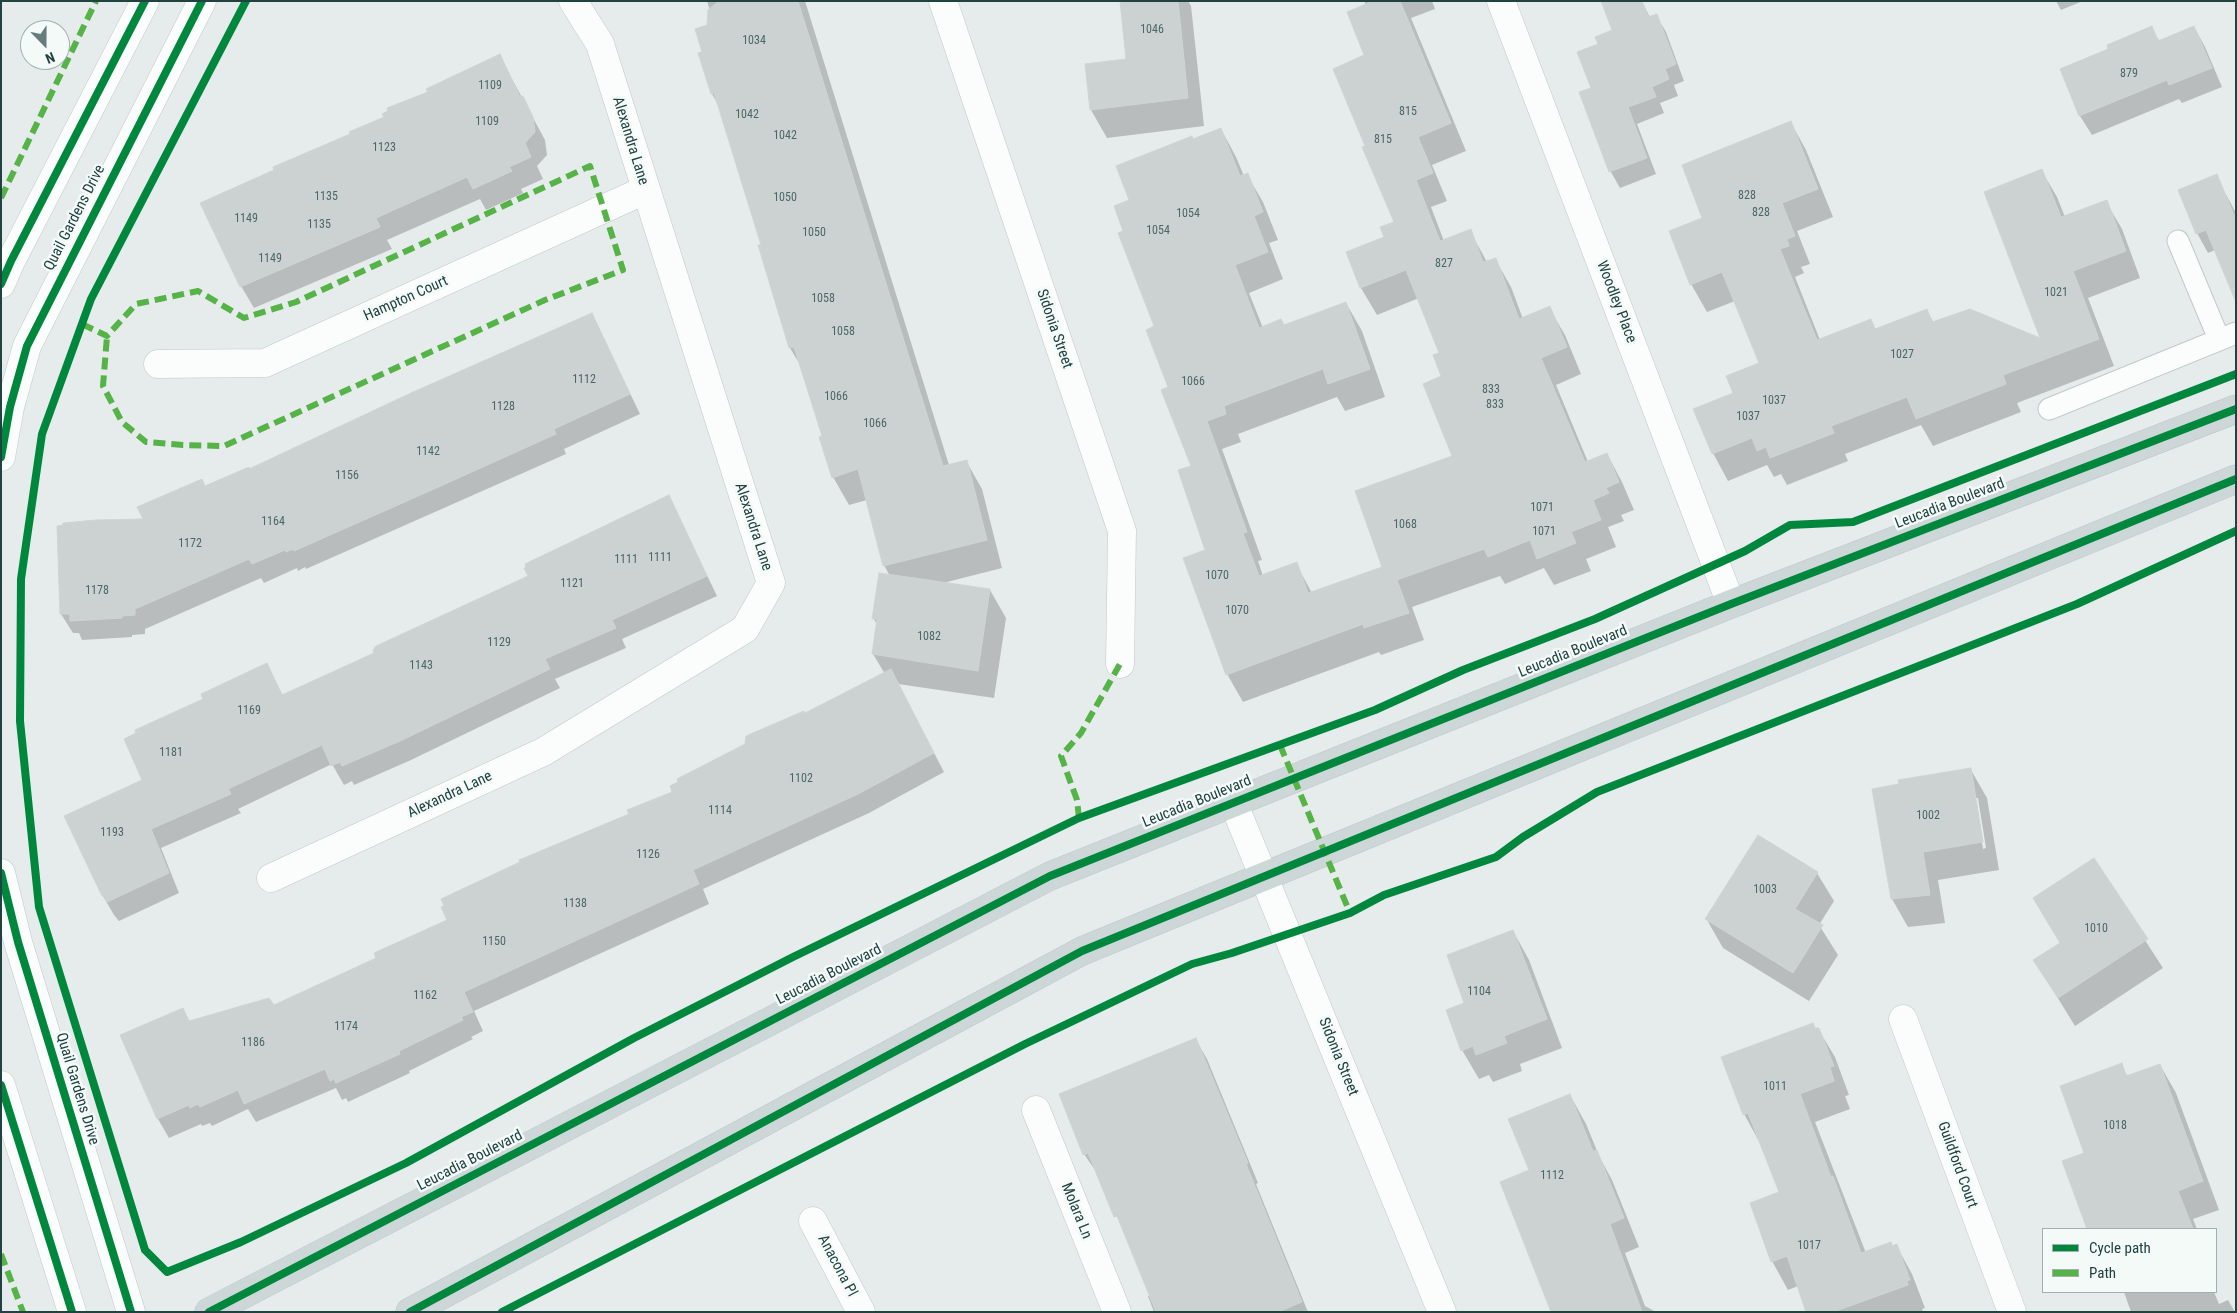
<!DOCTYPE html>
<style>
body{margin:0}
#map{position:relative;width:2237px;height:1313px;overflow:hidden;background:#e6ebeb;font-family:"Roboto Condensed",sans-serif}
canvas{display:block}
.frame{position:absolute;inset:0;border:2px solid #204241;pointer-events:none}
.legend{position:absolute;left:2042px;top:1228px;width:175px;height:65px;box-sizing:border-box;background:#f4faf8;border:1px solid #9fb0af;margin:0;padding:6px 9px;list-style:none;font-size:15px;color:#204241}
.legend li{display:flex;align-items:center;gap:10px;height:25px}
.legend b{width:25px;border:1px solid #9fb0af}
.north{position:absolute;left:20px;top:20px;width:50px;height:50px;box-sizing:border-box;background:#f4faf8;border:1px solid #9fb0af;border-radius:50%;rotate:158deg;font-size:14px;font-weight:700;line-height:20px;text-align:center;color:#204241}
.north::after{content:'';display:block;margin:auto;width:18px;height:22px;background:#657d7c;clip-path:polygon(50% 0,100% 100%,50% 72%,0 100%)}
</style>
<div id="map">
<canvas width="2237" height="1313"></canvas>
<div class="frame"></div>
<ul class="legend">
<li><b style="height:6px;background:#00873e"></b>Cycle path</li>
<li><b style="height:6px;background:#55b347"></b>Path</li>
</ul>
<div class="north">N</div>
</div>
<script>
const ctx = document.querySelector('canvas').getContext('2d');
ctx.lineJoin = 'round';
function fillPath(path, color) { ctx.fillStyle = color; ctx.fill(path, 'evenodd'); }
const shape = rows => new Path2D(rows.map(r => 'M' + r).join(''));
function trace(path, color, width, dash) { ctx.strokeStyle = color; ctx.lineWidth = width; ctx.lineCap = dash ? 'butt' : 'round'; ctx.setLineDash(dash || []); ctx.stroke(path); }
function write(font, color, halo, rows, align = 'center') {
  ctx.font = font + ' "Roboto Condensed",sans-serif'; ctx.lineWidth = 5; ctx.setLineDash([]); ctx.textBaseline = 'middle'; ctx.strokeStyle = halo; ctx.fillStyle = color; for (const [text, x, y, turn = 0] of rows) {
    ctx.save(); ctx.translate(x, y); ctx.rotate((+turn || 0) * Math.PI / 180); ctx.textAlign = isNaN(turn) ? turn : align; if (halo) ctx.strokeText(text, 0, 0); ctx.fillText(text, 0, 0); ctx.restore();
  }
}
fillPath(shape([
 [707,1,805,1,949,465,966,461,982,489,1002,568,943,583,990,590,1006,618,994,698,898,684,944,772,869,813,703,889,709,904,474,1011,483,1031,471,1037,473,1039,409,1071,410,1073,348,1102,346,1098,342,1100,336,1088,256,1122,248,1109,212,1126,210,1123,202,1126,201,1124,169,1138,158,1119,122,1035,183,1010,190,1022,274,1006,378,958,448,921,630,815,674,792,805,715,885,674,873,654,877,625,874,619,890,576,884,565,867,500,849,505,833,477,824,437,802,368,790,348,762,246,719,106,712,94,704,53,714,24],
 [1122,1,1188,1,1191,6,1204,126,1107,138,1091,110,1086,65,1128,60],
 [1365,1,1432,1,1435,9,1411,18,1466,151,1432,165,1447,201,1431,207,1444,241,1470,231,1487,262,1495,259,1511,287,1523,319,1549,308,1565,335,1581,374,1556,385,1588,462,1607,454,1622,482,1634,510,1621,515,1624,521,1608,527,1616,547,1586,559,1591,571,1554,585,1544,568,1505,584,1500,576,1412,607,1424,640,1381,655,1379,652,1243,702,1227,674,1192,466,1170,388,1156,327,1125,231,1131,200,1193,140,1221,129,1236,157,1244,176,1247,175,1263,202,1278,240,1269,243,1283,279,1249,293,1263,328,1284,326,1346,303,1362,331,1385,397,1345,411,1337,397,1238,434,1241,442,1222,449,1262,560,1258,561,1263,576,1296,564,1312,593,1383,567,1454,457,1440,354,1419,298,1377,315,1361,288,1348,253,1386,238,1396,222,1367,147],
 [1610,1,1642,1,1650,18,1656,15,1666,32,1684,81,1674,85,1678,96,1660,103,1664,113,1637,124,1656,174,1620,188,1611,172,1581,93,1593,88,1600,45,1613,31],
 [2056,1,2083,1,2061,10],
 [2194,27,2205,47,2222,87,2182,103,2179,99,2092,135,2080,116,2062,70,2110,50,2151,28,2160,42],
 [499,55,545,140,547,155,537,166,543,179,521,189,523,193,486,210,480,199,387,240,392,249,254,308,241,286,385,118],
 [1791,123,1806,150,1833,217,1797,231,1810,264,1801,267,1804,273,1795,277,1820,340,1871,321,1876,330,1927,311,1934,323,2042,340,2041,170,2057,197,2065,217,2106,202,2122,229,2140,278,2088,298,2114,366,2017,403,2021,412,1933,446,1921,425,1845,454,1848,461,1787,485,1781,474,1774,477,1767,465,1728,481,1713,453,1735,393,1760,364,1735,301,1707,312,1691,284,1704,219],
 [2216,176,2236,213,2236,298,2215,250,2208,253,2197,233],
 [592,314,640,414,564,449,566,454,306,569,305,567,298,571,297,568,264,583,261,578,145,629,145,634,132,635,132,637,82,640,79,633,73,633,61,614,144,520,205,487,249,470],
 [669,497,717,596,622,639,626,648,555,679,560,688,411,760,354,785,352,781,344,785,332,764,238,809,241,813,161,848,179,893,119,921,114,915,103,896,144,780,205,699,267,665,283,696,376,654,529,577],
 [1971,770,1987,798,1999,870,1938,880,1945,923,1908,927,1892,899],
 [1975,798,1978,798,1986,848,1983,849],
 [2093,860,2163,968,2075,1026,2035,961,2061,943],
 [1817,873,1834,901,1819,925,1838,955,1809,1001,1723,948,1707,920],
 [1513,931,1529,960,1562,1048,1520,1064,1522,1071,1493,1082,1489,1075,1479,1079,1462,1050,1466,1003],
 [1818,1029,1835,1057,1849,1095,1845,1096,1850,1109,1815,1122,1866,1253,1896,1245,1912,1274,1925,1308,1922,1309,1923,1312,1808,1312,1798,1286,1788,1290,1772,1261,1780,1193,1760,1143,1744,1114,1815,1030],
 [1196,1040,1207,1059,1258,1183,1256,1184,1308,1312,1154,1312,1148,1296,1151,1295,1126,1234,1097,1173,1084,1154],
 [2121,1065,2128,1077,2160,1065,2176,1093,2219,1210,2193,1219,2197,1229,2090,1229,2087,1224,2086,1153],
 [1570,1095,1586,1124,1600,1158,1612,1180,1639,1247,1625,1253,1645,1306,1656,1312,1552,1312,1531,1171],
 [2124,1292,2214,1292,2219,1304,2228,1300,2235,1312,2131,1312]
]), '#0003');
const building = shape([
 [719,1,798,1,943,466,967,460,987,540,883,566,858,469,832,478,819,437,822,436,794,347,789,348,758,245,761,245,714,93,711,94,698,53,702,52,695,29,707,25,708,10,719,1],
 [1120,1,1178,1,1188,98,1090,110,1085,64,1126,59,1120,1],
 [1373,1,1400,1,1451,123,1418,137,1433,173,1416,180,1440,241,1471,229,1483,262,1496,258,1519,319,1550,306,1567,347,1541,358,1585,462,1607,453,1619,482,1606,488,1609,493,1593,500,1601,520,1571,532,1576,543,1537,559,1530,540,1488,557,1484,549,1397,580,1409,613,1364,628,1363,624,1226,675,1183,558,1205,550,1178,470,1191,466,1161,390,1168,387,1146,330,1154,326,1118,233,1123,231,1114,206,1129,200,1116,166,1192,136,1193,139,1221,128,1240,176,1248,173,1263,212,1254,216,1268,252,1235,265,1259,328,1281,319,1284,325,1346,302,1370,369,1328,384,1323,369,1224,406,1226,414,1207,421,1247,532,1243,533,1259,576,1297,562,1308,593,1382,567,1355,491,1452,456,1423,384,1441,376,1433,355,1439,353,1406,270,1360,288,1346,252,1384,237,1380,227,1394,222,1362,147,1365,146,1333,69,1364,55,1347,12,1373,1],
 [1601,1,1642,1,1648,17,1657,14,1676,64,1665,69,1669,79,1652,87,1656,97,1628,107,1647,158,1609,172,1579,92,1591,88,1577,52,1598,44,1595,37,1612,30,1601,1],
 [2152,26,2158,41,2194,26,2212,68,2169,85,2167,80,2079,116,2060,69,2108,49,2107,45,2152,26],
 [500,54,520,97,523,96,533,117,535,132,525,143,531,157,509,167,512,171,473,189,467,177,376,218,380,227,240,287,200,203,274,170,273,167,350,134,349,132,384,117,382,114,388,111,387,108,428,92,426,89,500,54],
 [1791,121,1818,189,1782,203,1795,236,1787,239,1789,246,1780,249,1817,340,1871,319,1875,329,1927,309,1932,322,1970,309,2040,338,1984,192,2042,169,2061,217,2107,200,2126,251,2073,271,2099,339,2003,375,2006,384,1916,419,1907,397,1831,426,1834,433,1770,458,1766,447,1757,451,1752,438,1712,454,1693,409,1733,393,1726,376,1759,363,1722,272,1690,285,1669,231,1702,218,1682,165,1791,121],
 [2217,174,2236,220,2235,300,2206,230,2196,234,2178,190,2217,174],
 [592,313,630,394,554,429,556,434,443,485,294,551,293,549,286,552,285,550,252,564,249,559,135,609,135,615,122,616,122,618,70,621,70,614,60,614,57,526,63,525,63,523,96,520,143,519,137,507,202,479,205,486,249,467,249,469,411,393,592,313],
 [669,495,707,576,612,620,616,628,545,659,550,669,400,741,342,766,340,762,331,766,322,745,228,789,231,794,151,829,169,873,107,902,104,895,102,896,64,816,142,780,124,739,136,733,135,730,203,699,201,694,267,663,282,695,374,653,373,650,376,646,528,576,524,568,526,567,525,564,669,495],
 [879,573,990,589,978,671,872,654,877,619,872,619,879,573],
 [891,669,934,753,858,794,693,870,699,884,464,992,473,1012,461,1017,463,1020,399,1051,400,1054,336,1083,334,1079,330,1081,325,1069,244,1104,238,1090,200,1107,198,1104,190,1108,189,1105,157,1119,120,1035,183,1008,189,1021,269,998,274,1005,376,958,374,953,447,920,441,907,444,906,441,899,520,862,519,860,629,814,627,810,672,792,670,786,678,782,677,779,745,744,746,736,804,711,805,713,891,669],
 [1971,768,1983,842,1923,852,1930,895,1891,899,1872,789,1899,784,1898,780,1971,768],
 [1758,835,1818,872,1795,909,1823,925,1793,973,1705,919,1758,835],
 [2094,858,2148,939,2058,998,2033,960,2060,943,2033,898,2094,858],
 [1513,930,1547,1019,1504,1036,1507,1043,1476,1055,1473,1046,1461,1051,1446,1010,1464,1003,1447,955,1513,930],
 [1813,1023,1815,1028,1819,1028,1834,1066,1830,1067,1834,1081,1800,1094,1831,1177,1833,1176,1861,1253,1891,1242,1892,1246,1897,1244,1910,1280,1907,1281,1908,1285,1833,1312,1806,1312,1787,1256,1771,1262,1750,1203,1779,1192,1748,1113,1743,1115,1721,1057,1813,1023],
 [1196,1038,1248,1163,1246,1164,1302,1302,1278,1312,1156,1312,1117,1216,1114,1217,1088,1153,1083,1155,1059,1094,1196,1038],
 [2122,1063,2126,1076,2160,1064,2203,1181,2178,1191,2193,1229,2087,1229,2062,1161,2084,1153,2060,1086,2122,1063],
 [1570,1094,1593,1151,1597,1150,1624,1218,1610,1224,1642,1312,1551,1312,1500,1182,1529,1170,1508,1119,1570,1094]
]);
fillPath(building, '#ccd2d1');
trace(building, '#ced4d4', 1);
const lane = shape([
 [2178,241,2219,339],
 [2049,409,2236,333]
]);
const street = shape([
 [943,1,1122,531,1120,664],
 [1501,1,1731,604],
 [158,364,265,363,645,190],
 [1233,802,1442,1312],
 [271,878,543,752,745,629,771,583,600,44,573,1],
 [1903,1019,2012,1312],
 [1036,1110,1117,1312],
 [813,1221,861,1312]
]);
const secondary = shape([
 [1,284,11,261,145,1],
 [1,457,10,407,27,346,202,1],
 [1,873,18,942,131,1312],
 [1,1085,72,1312]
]);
const primary = shape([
 [209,1312,1050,876,1731,604,2236,409],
 [410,1312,1082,951,2236,479]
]);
trace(lane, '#c3c8c8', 23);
trace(street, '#c3c8c8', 29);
trace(secondary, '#c1c9c9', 29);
trace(primary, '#bdc7c7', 29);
trace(lane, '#fbfcfc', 21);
trace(street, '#fbfcfc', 28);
trace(secondary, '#fbfcfc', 28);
trace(primary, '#ced7d7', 28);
trace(shape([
 [1,198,96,1],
 [82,324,107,336,136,304,198,291,244,318,296,302,590,166,623,270,545,300,224,446,183,445,146,442,122,422,103,386,107,336],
 [1280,745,1350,913],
 [1079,818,1077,800,1061,756,1081,733,1120,664],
 [1,1254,23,1312]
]), '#55b347', 6, [12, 6]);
trace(shape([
 [246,1,91,299,42,434,21,579,20,721,39,907,145,1250,167,1272,241,1242,406,1163,634,1038,793,957,1079,818,1375,710,1463,670,1595,619,1745,551,1790,525,1853,522,2236,374],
 [1,284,11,261,145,1],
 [1,457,10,407,27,346,202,1],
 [1,873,18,942,131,1312],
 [1,1085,72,1312],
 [209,1312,1050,876,1731,604,2236,409],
 [410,1312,1082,951,2236,479],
 [502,1312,1025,1044,1192,964,1232,953,1350,913,1384,895,1496,857,1523,837,1597,792,2077,604,2236,531]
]), '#00873e', 8);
write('12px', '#4c6766', null, [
 ["1046",1152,30],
 ["1034",754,41],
 ["879",2129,74],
 ["1109",490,86],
 ["815",1408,112],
 ["1042",747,115],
 ["1109",487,122],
 ["1042",785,136],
 ["815",1383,140],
 ["1123",384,148],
 ["828",1747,196],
 ["1135",326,197],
 ["1050",785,198],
 ["828",1761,213],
 ["1054",1188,214],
 ["1149",246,219],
 ["1135",319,225],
 ["1054",1158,231],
 ["1050",814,233],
 ["1149",270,259],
 ["827",1444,264],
 ["1021",2056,293],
 ["1058",823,299],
 ["1058",843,332],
 ["1027",1902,355],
 ["1112",584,380],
 ["1066",1193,382],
 ["833",1491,390],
 ["1066",836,397],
 ["1037",1774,401],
 ["833",1495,405],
 ["1128",503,407],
 ["1037",1748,417],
 ["1066",875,424],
 ["1142",428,452],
 ["1156",347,476],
 ["1071",1542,508],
 ["1164",273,522],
 ["1068",1405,525],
 ["1071",1544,532],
 ["1172",190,544],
 ["1111",660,558],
 ["1111",626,560],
 ["1070",1217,576],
 ["1121",572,584],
 ["1178",97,591],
 ["1070",1237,611],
 ["1082",929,637],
 ["1129",499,643],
 ["1143",421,666],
 ["1169",249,711],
 ["1181",171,753],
 ["1102",801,779],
 ["1114",720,811],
 ["1002",1928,816],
 ["1193",112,833],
 ["1126",648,855],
 ["1003",1765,890],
 ["1138",575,904],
 ["1010",2096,929],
 ["1150",494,942],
 ["1104",1479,992],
 ["1162",425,996],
 ["1174",346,1027],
 ["1186",253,1043],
 ["1011",1775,1087],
 ["1018",2115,1126],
 ["1112",1552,1176],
 ["1017",1809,1246]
]);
write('15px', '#204241', '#f4faf8', [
 ["Alexandra Lane",630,141,73],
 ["Quail Gardens Drive",75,218,-63],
 ["Hampton Court",406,299,-24],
 ["Woodley Place",1616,302,69],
 ["Sidonia Street",1054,329,71],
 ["Leucadia Boulevard",1950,504,-21],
 ["Alexandra Lane",753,527,72],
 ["Leucadia Boulevard",1573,652,-22],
 ["Alexandra Lane",450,795,-25],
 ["Leucadia Boulevard",1197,802,-22],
 ["Leucadia Boulevard",829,975,-27],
 ["Sidonia Street",1338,1057,68],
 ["Quail Gardens Drive",77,1089,73],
 ["Leucadia Boulevard",470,1161,-27],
 ["Guildford Court",1957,1165,70],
 ["Molara Ln",1076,1211,68],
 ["Anacona Pl",837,1266,62]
]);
</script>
